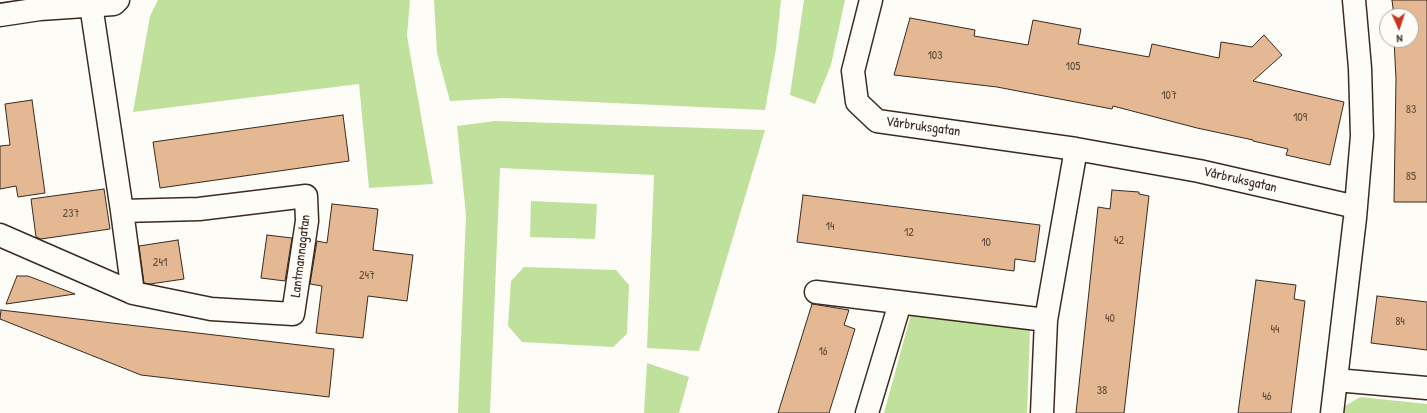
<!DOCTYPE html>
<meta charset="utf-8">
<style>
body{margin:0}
#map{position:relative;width:1427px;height:413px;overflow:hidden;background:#fdfcf7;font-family:"Patrick Hand",sans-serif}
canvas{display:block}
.north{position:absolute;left:1379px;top:8px;width:40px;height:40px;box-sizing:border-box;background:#fdfcf7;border:1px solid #afa8a0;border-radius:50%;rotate:177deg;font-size:11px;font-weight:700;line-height:16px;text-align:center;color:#3b2a1e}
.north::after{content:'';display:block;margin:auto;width:14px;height:18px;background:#c8321e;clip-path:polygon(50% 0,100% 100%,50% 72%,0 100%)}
</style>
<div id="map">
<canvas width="1427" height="413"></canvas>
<div class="north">N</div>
</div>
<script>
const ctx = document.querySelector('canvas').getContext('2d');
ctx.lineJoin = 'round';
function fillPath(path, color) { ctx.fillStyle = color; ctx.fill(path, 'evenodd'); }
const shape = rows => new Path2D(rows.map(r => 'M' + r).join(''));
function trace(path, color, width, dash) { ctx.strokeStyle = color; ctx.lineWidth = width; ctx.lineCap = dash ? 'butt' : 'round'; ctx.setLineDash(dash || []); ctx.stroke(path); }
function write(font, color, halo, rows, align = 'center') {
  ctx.font = font + ' "Patrick Hand",sans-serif'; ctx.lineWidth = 4; ctx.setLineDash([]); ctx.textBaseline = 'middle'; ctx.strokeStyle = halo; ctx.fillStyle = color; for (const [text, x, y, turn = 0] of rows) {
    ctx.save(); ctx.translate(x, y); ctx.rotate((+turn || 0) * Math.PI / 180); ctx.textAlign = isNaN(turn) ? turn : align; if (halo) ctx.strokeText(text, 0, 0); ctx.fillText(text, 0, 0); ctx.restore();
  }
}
fillPath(shape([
 [158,0,410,0,407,36,433,184,369,188,359,84,133,112,150,16],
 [434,0,781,0,776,49,765,110,504,98,450,101,437,53],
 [804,0,845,0,831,65,815,104,790,95],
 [495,121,765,130,699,351,647,348,654,175,500,168,490,413,458,413,466,215,457,126],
 [531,201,597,204,595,239,530,237],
 [524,267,616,270,629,285,627,334,613,347,522,342,508,326,511,281],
 [911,314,1030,329,1027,413,884,413],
 [647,363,689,377,679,413,644,413],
 [1360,397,1427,404,1427,413,1342,413,1342,408]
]), '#bfe19b');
const building = shape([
 [1392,0,1427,0,1427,202,1394,202,1396,79,1394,40,1411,40,1411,16,1394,16,1392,0],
 [910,18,975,30,974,36,1028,45,1033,20,1081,29,1078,44,1149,57,1152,44,1219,58,1221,42,1252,47,1264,35,1282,55,1253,81,1344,102,1330,165,1286,155,1288,149,1253,141,1253,140,1197,128,1113,106,1112,109,997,87,894,75,910,18],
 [32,100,45,193,18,197,16,186,0,189,0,146,10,145,5,104,32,100],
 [343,115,349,161,160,188,153,142,343,115],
 [104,189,110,229,41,239,36,237,31,199,104,189],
 [1112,190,1139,192,1139,194,1149,196,1124,413,1076,413,1098,207,1110,209,1112,190],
 [803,195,1040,225,1035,262,1015,259,1014,271,797,242,803,195],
 [332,204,378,209,373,250,413,255,407,301,368,296,363,338,316,333,322,286,310,284,317,241,327,243,332,204],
 [267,235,292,238,285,281,261,278,267,235],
 [178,240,184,279,150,284,144,283,139,246,178,240],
 [17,276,28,276,75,294,6,304,17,276],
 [1256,280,1296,285,1294,299,1305,301,1291,413,1238,413,1256,280],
 [1377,296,1427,302,1427,350,1371,343,1377,296],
 [812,304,849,310,844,325,855,329,829,413,778,413,812,304],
 [1,310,334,349,329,397,141,375,0,319,1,310]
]);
fillPath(building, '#e3b893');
trace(building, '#3b2a1e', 1);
const minor = shape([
 [871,0,853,71,857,102,877,121,1076,149,1199,171,1356,207],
 [91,5,122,211,133,293,211,309,293,314,307,221,306,196,199,209,122,211],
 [40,9,114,4,118,0],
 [0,15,40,9,48,0],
 [0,235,133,293],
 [816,292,1046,320],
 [1336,380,1427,388],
 [867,413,900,303],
 [1042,413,1046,320,1076,149],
 [1332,413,1355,218,1362,136,1360,68,1354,0]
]);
trace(minor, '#3b2a1e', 25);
trace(minor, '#fdfcf7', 22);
write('12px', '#654e3b', null, [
 ["103",935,56],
 ["105",1073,67],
 ["107",1169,96],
 ["83",1411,110],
 ["109",1300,118],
 ["85",1411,177],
 ["237",71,214],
 ["14",830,227],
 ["12",909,233],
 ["42",1119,241],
 ["10",986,243],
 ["241",160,263],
 ["247",367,276],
 ["40",1110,319],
 ["84",1400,322],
 ["44",1275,330],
 ["16",823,352],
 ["38",1102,391],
 ["46",1267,397]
]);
write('14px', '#3b2a1e', '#fdfcf7', [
 ["Vårbruksgatan",923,127,8],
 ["Vårbruksgatan",1240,180,13],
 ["Lantmannagatan",301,256,-83]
]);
</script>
